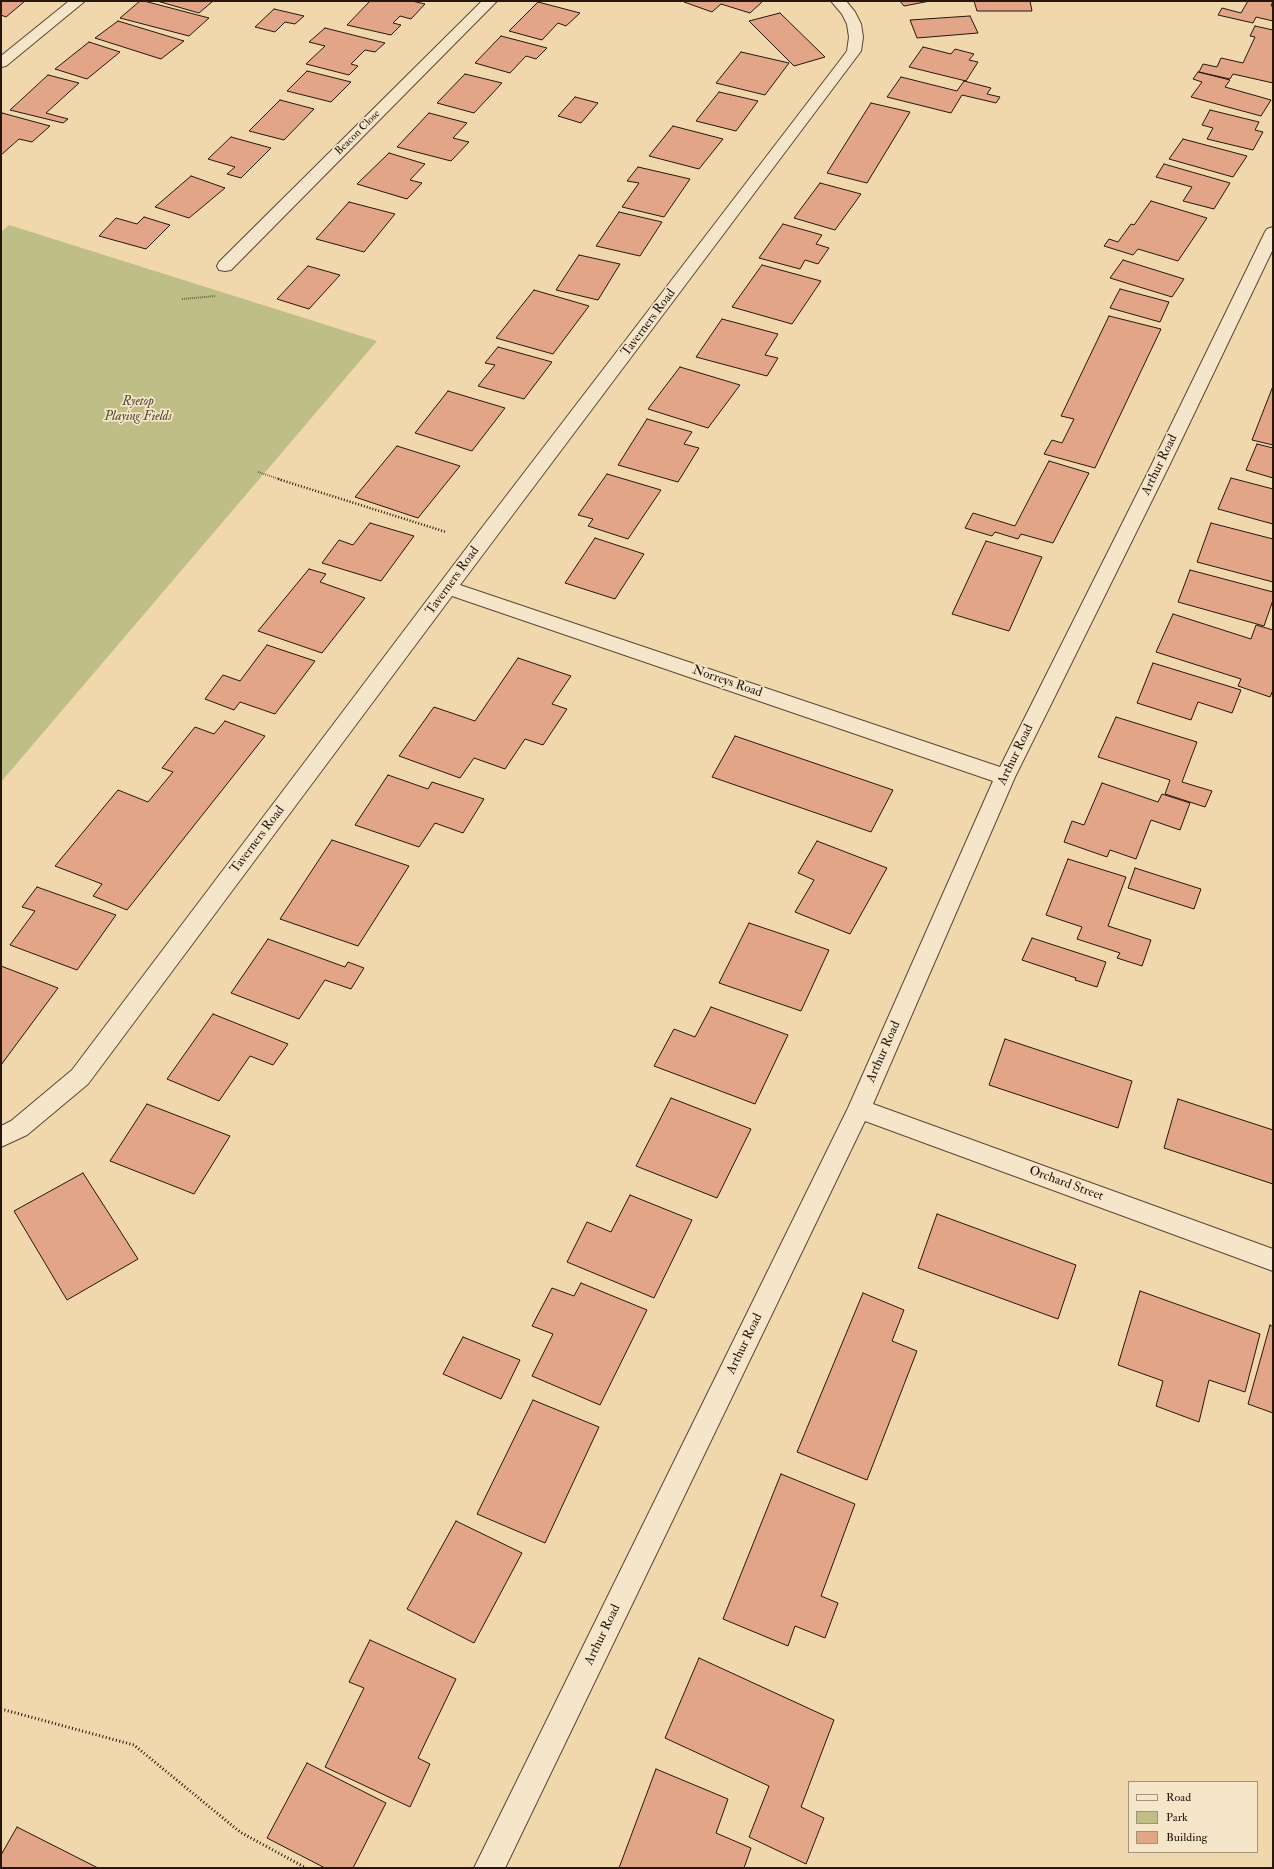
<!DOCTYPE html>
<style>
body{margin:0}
#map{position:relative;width:1274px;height:1869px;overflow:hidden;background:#f1d8ac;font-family:"IM FELL Double Pica",serif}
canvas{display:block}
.frame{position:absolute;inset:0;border:2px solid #26160e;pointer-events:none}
.legend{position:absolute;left:1128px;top:1781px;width:130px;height:72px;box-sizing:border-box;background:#f6e6c9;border:1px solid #a3937e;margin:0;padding:5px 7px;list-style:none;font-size:12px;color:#26160e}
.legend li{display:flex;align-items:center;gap:8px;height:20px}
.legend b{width:20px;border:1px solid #a3937e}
</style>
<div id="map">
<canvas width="1274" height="1869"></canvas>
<div class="frame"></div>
<ul class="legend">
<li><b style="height:5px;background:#f6e6c9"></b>Road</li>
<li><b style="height:11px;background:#bebe86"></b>Park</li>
<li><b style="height:11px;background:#e3a588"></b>Building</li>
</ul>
</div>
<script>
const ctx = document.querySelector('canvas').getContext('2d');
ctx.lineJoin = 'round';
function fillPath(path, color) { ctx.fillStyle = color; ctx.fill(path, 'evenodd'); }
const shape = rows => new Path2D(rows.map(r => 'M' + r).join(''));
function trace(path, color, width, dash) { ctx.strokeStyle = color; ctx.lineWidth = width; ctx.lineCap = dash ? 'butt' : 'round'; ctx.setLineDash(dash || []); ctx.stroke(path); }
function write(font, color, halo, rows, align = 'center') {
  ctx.font = font + ' "IM FELL Double Pica",serif'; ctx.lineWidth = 3.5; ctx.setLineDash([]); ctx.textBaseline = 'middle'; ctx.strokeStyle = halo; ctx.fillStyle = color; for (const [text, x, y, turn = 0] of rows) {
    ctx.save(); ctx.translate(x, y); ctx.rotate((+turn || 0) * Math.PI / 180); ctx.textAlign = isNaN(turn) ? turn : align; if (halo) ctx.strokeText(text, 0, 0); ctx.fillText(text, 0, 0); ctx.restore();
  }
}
fillPath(shape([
 [9,225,377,341,1,782,1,232]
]), '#bebe86');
const building = shape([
 [1,1,25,1,6,17,1,15,1,1],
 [140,1,144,1,209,18,189,36,120,18,140,1],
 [157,1,213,1,199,13,157,1],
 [370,1,412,1,425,4,411,19,400,16,393,23,401,25,391,35,347,25,370,1],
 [685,1,763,1,750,13,721,4,712,12,684,2,685,1],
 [900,1,930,1,904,6,900,1],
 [974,1,1030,1,1032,11,977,11,974,1],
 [1248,1,1273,1,1271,6,1273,6,1273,21,1256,17,1253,23,1218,15,1222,8,1241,13,1248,1],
 [538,2,580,13,566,26,558,23,542,40,509,31,538,2],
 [274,9,304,16,295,24,285,22,275,32,255,27,274,9],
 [780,13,825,57,794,66,749,21,780,13],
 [970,16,978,33,917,38,910,20,970,16],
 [118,21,184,41,161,59,95,38,118,21],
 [1255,26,1273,30,1273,83,1233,74,1230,79,1199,72,1203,64,1217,67,1221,58,1243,63,1255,37,1250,36,1255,26],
 [325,28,385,43,375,52,365,50,351,64,358,66,349,75,306,64,325,46,309,42,325,28],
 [501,36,547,48,536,59,526,56,510,73,475,63,501,36],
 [89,42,120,52,87,79,55,69,89,42],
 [923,47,951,54,955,49,974,54,969,60,978,62,966,81,909,67,923,47],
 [741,52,789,63,765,95,716,83,741,52],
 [307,71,351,82,331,102,287,91,307,71],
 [1198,72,1230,80,1225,87,1271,100,1261,116,1191,97,1202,82,1193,79,1198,72],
 [465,74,502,83,474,113,437,103,465,74],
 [48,75,79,83,46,113,68,119,63,123,10,110,48,75],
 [901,77,957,91,964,81,991,88,987,94,1000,97,996,103,962,95,951,113,887,97,901,77],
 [719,92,758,101,736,131,696,121,719,92],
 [575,97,598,103,581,123,558,116,575,97],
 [280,100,314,109,284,140,249,131,280,100],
 [871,103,910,112,867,183,827,173,871,103],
 [1210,110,1259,122,1255,130,1263,132,1253,150,1207,139,1213,128,1202,125,1210,110],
 [2,113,50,126,32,142,19,139,1,155,1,115,2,113],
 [429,113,467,123,453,138,469,142,451,161,397,147,429,113],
 [673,126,723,139,699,169,649,156,673,126],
 [231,137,271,148,241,178,227,174,235,167,208,159,231,137],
 [1183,139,1247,156,1233,177,1169,159,1183,139],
 [389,153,425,164,410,180,422,183,407,199,357,184,389,153],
 [1164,164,1230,183,1214,209,1183,201,1192,187,1156,177,1164,164],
 [638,167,690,179,664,217,622,207,639,183,627,181,638,167],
 [191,176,225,188,189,218,155,207,191,176],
 [820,183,861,194,835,230,794,218,820,183],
 [1151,201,1207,218,1178,261,1138,249,1133,255,1104,246,1109,239,1118,242,1131,224,1134,225,1151,201],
 [349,202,395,214,364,252,316,239,349,202],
 [619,212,662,222,640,256,596,246,619,212],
 [144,217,170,225,146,249,99,236,116,218,137,224,144,217],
 [783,224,822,235,816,244,829,248,818,264,805,260,800,269,759,258,783,224],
 [579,255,620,264,598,300,556,290,579,255],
 [1123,260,1184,279,1172,297,1110,278,1123,260],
 [762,265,821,281,792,324,732,307,762,265],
 [308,266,340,275,309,309,277,299,308,266],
 [1120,289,1169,302,1160,322,1110,308,1120,289],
 [534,290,589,306,553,354,496,338,534,290],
 [1109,316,1161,329,1095,468,1044,454,1052,440,1062,443,1074,419,1061,416,1109,316],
 [722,319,778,334,765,355,778,358,767,376,696,357,722,319],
 [498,347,552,362,524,399,478,386,495,365,485,363,498,347],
 [680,367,740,385,708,428,648,409,680,367],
 [1273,386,1273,445,1252,440,1273,386],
 [448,391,505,408,472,451,415,433,448,391],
 [647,419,692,432,684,444,699,448,678,482,618,465,647,419],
 [1257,444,1273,448,1273,478,1246,470,1257,444],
 [397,446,460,466,418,518,355,497,397,446],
 [1049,461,1089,473,1053,543,1021,534,1018,539,995,532,992,536,965,528,973,513,1015,526,1049,461],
 [607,474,661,490,628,539,588,526,593,519,578,515,607,474],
 [1231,478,1273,489,1273,524,1218,509,1231,478],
 [370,523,414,536,381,581,322,563,339,540,353,545,370,523],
 [1211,523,1273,539,1273,582,1197,562,1211,523],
 [595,538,644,554,615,599,565,583,595,538],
 [986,541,1042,557,1009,631,952,614,986,541],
 [309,569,326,574,320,582,365,598,322,653,258,631,309,569],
 [1190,570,1273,592,1273,600,1264,626,1178,602,1190,570],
 [1173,614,1251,639,1256,625,1273,630,1273,690,1270,697,1238,686,1241,679,1156,652,1173,614],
 [267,645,315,661,275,714,240,702,234,710,205,699,223,675,240,681,267,645],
 [518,658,571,676,552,704,567,709,543,745,525,739,505,769,474,758,460,778,399,756,434,707,475,721,518,658],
 [1153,663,1241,690,1232,713,1198,702,1191,720,1137,703,1153,663],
 [1116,717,1197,742,1182,782,1212,791,1205,807,1165,794,1170,780,1098,757,1116,717],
 [225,721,265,736,127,910,93,896,102,884,55,866,118,790,148,802,173,772,162,768,195,727,214,734,225,721],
 [735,736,893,790,871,832,712,777,735,736],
 [388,775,428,789,432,782,484,799,463,833,435,823,419,847,355,825,388,775],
 [1102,783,1158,802,1162,794,1190,803,1180,830,1151,820,1136,859,1110,850,1107,857,1064,842,1072,821,1084,825,1102,783],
 [332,840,409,866,358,946,280,919,332,840],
 [817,841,887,868,850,934,795,912,814,880,798,873,817,841],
 [1068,859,1126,877,1108,926,1151,940,1142,966,1117,958,1120,953,1077,939,1082,927,1046,915,1068,859],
 [1135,868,1201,889,1194,909,1128,888,1135,868],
 [37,887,116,915,77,970,10,945,35,911,22,907,37,887],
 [749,923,829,950,801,1011,719,983,749,923],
 [1032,938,1106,962,1097,987,1075,980,1076,978,1022,960,1032,938],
 [268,939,345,967,348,962,364,968,351,989,325,980,299,1019,231,993,268,939],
 [1,966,58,988,1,1065,1,966],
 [711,1007,788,1035,755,1104,654,1066,674,1029,695,1037,711,1007],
 [213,1014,288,1044,273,1065,250,1056,219,1101,167,1079,213,1014],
 [1005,1039,1132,1081,1118,1128,989,1085,1005,1039],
 [671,1098,751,1129,717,1198,636,1166,671,1098],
 [1178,1099,1273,1130,1273,1184,1164,1148,1178,1099],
 [147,1104,230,1136,194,1194,110,1161,147,1104],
 [83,1173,138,1259,67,1300,14,1211,83,1173],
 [630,1195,692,1220,654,1298,567,1262,587,1222,611,1232,630,1195],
 [937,1214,1076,1265,1058,1319,918,1268,937,1214],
 [581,1283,647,1310,600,1405,532,1376,553,1334,532,1326,552,1288,574,1296,581,1283],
 [1140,1291,1260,1334,1245,1392,1209,1380,1199,1422,1156,1406,1163,1381,1118,1365,1140,1291],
 [863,1293,904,1310,892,1341,917,1351,867,1480,797,1452,863,1293],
 [1270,1325,1273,1327,1273,1413,1248,1404,1270,1325],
 [463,1337,520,1360,501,1399,443,1374,463,1337],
 [533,1400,599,1427,545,1543,477,1514,533,1400],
 [781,1474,855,1504,821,1596,838,1603,825,1638,795,1626,788,1646,723,1619,781,1474],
 [456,1521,522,1553,474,1643,407,1609,456,1521],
 [370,1640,456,1679,418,1758,430,1764,410,1807,325,1767,364,1688,349,1682,370,1640],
 [699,1658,834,1720,801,1807,824,1818,806,1864,749,1837,769,1786,665,1738,699,1658],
 [307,1763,386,1803,353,1868,325,1868,267,1838,307,1763],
 [656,1769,728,1799,716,1833,751,1848,744,1868,619,1868,656,1769],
 [17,1827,98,1868,1,1868,1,1855,17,1827]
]);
fillPath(building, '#e3a588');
trace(building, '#26160e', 1);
const minor = shape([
 [69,1,85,1,6,66,1,67,1,56,69,1],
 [482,1,497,1,231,270,225,271,219,270,217,266,219,262,482,1],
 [831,1,846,1,855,12,861,24,863,37,861,51,460,585,1000,767,1151,466,1265,232,1267,229,1273,227,1273,249,1169,466,1015,777,873,1104,1273,1249,1273,1271,865,1121,505,1868,474,1868,848,1108,993,781,452,596,88,1084,27,1135,1,1147,1,1126,11,1121,72,1070,474,538,838,63,847,51,849,37,847,24,842,14,831,1]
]);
trace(minor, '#594636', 2);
trace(shape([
 [182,299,216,296],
 [258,472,282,480]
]), '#26160e', 2, [0.5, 1.5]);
trace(shape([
 [278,479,446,532]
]), '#26160e', 2.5, [1, 2]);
trace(shape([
 [1,1709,134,1745,240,1832,306,1868]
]), '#26160e', 3, [1, 2.5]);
fillPath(minor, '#f6e6c9');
write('11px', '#26160e', '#f6e6c9', [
 ["Beacon Close",358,133,-45]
]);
write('13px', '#26160e', '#f6e6c9', [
 ["Taverners Road",649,323,-53],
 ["Arthur Road",1160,465,-64],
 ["Taverners Road",453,581,-54],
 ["Norreys Road",727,682,19],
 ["Arthur Road",1016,755,-64],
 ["Taverners Road",258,840,-53],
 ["Arthur Road",884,1052,-66],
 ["Orchard Street",1066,1184,20],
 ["Arthur Road",745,1344,-64],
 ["Arthur Road",603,1635,-64]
]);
write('italic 13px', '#544832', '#f6e6c9', [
 ["Ryetop",138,402],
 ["Playing Fields",138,417]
]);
</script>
